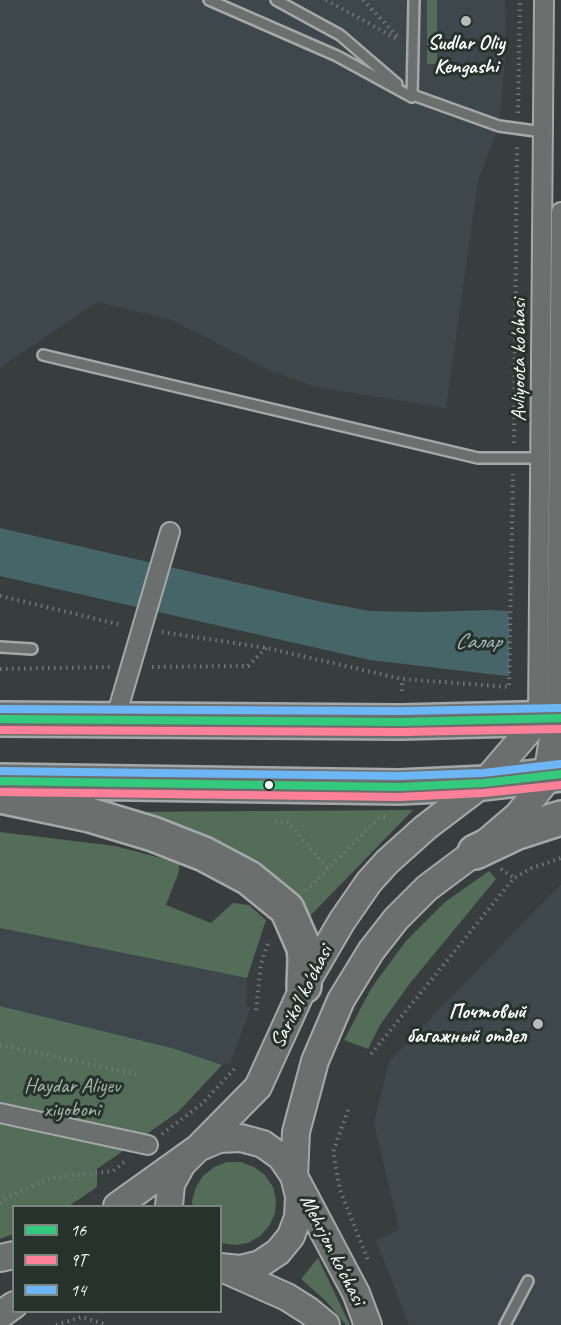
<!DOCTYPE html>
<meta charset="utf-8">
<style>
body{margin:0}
#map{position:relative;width:561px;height:1325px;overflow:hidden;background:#383d3d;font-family:Caveat,sans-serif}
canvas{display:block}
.legend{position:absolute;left:12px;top:1205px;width:210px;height:108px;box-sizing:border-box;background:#26332d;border:2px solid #7d8581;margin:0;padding:8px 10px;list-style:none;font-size:18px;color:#fff}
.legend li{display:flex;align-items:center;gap:12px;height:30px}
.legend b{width:30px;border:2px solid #7d8581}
</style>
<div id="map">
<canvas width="561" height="1325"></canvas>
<ul class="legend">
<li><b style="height:8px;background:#33ca7d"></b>16</li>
<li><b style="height:8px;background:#ff8098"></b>9Т</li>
<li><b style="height:8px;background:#6db6f5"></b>14</li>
</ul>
</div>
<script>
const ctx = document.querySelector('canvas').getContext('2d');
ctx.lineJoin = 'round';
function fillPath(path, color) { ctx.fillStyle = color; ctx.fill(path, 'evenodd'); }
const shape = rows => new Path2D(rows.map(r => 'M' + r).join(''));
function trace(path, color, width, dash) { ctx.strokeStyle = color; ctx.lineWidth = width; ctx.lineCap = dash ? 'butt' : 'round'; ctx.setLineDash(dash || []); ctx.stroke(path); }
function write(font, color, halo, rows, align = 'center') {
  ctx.font = font + ' Caveat,sans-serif'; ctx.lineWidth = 6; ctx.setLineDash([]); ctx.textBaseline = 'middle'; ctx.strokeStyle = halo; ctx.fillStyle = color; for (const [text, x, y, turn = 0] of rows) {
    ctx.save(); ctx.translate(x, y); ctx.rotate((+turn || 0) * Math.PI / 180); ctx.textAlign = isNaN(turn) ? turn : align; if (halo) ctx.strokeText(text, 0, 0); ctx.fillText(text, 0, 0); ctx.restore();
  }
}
fillPath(shape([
 [0,0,505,0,506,49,499,126,478,181,446,408,316,387,270,371,172,320,97,302,0,368],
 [561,884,561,1325,409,1325,376,1240,399,1229,374,1123,389,1061],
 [0,928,247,978,246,1006,251,1007,230,1064,222,1065,172,1048,0,1006]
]), '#3e474b');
fillPath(shape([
 [427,0,437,0,437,64,427,64],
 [413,810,310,916,296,900,268,873,242,855,191,830,125,812],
 [0,832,115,846,180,863,178,874,166,905,211,923,233,903,249,905,266,920,247,978,0,928],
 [489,871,496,879,411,982,380,1025,368,1049,344,1040,372,987,406,941,445,902],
 [0,1006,172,1048,222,1065,178,1112,97,1169,97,1187,69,1206,14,1206,13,1234,0,1239],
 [227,1162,241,1162,254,1167,265,1175,273,1187,276,1200,275,1214,269,1226,260,1236,248,1243,235,1245,221,1243,220,1206,193,1206,192,1201,196,1187,203,1176,214,1167],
 [318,1258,350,1325,346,1325,326,1301,301,1279]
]), '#546d59');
fillPath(shape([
 [0,528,327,603,370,611,423,612,490,610,506,611,561,605,509,611,508,613,510,618,561,634,508,637,508,640,561,638,561,671,506,676,370,660,0,576]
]), '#466569');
fillPath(shape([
 [561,602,561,671,539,673,526,677,509,679,509,608]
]), '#383d3d');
const lane = shape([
 [209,0,337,56,412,97,414,0],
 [276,0,340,35,397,84],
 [410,94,499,126,543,132],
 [43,355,478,458,541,458],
 [0,647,32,649],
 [505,1325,528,1281]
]);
const street = shape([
 [556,719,561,212],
 [115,720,170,532],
 [538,720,544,0],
 [0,1113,148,1145]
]);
const secondary = shape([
 [117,1206,198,1148,258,1087,304,986,342,921,369,882,387,862,426,827,484,783,538,720],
 [169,1206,171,1184,182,1164,198,1148,219,1139,241,1138,263,1144,281,1157,294,1176,299,1196,298,1217,291,1236,278,1252,260,1264,240,1269,220,1267],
 [0,1258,14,1255],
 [224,1269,287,1297,309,1311,326,1325],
 [0,1315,14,1305],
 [368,1325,356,1293,294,1176,296,1132,315,1061,341,1000,371,951,396,919,427,888,475,852,517,816,542,786,547,776,556,719]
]);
const highway = shape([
 [0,719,401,722,561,718],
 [0,781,399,787,484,783,561,774],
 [0,796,90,815,153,834,204,854,249,878,287,909,304,948,305,959,304,986],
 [475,852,515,833,561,818]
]);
trace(lane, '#a5a8a8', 14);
trace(street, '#a5a8a8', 22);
trace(secondary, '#a5a8a8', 30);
trace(highway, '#a5a8a8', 38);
trace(shape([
 [326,0,397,39],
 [363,0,398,37],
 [518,113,520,0],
 [514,443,517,144],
 [0,596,122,625],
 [162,632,267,648,402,679,509,687,513,474],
 [152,667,248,666,266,648],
 [0,669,112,667],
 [402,691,402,679],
 [275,821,288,822,328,869],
 [501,869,514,878],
 [306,891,380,817,385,817],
 [256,1010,261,964,269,940],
 [0,1045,136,1074],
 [371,1054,514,878,532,868,561,858],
 [348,1110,333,1152,340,1190,368,1260],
 [162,1134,203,1103,236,1067],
 [0,1203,8,1197,50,1178,113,1171,127,1160],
 [56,1325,82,1317,107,1325]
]), '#757877', 4, [1.5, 4.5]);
trace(lane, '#6b6f6d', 9);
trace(street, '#6b6f6d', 18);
trace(secondary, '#6b6f6d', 26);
trace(highway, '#6b6f6d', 33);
trace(shape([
 [0,719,401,722,561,718],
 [0,781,399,787,484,783,561,774]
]), '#33ca7d', 8);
trace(shape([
 [0,730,401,732,561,729],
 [0,792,399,797,484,793,561,785]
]), '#ff8098', 8);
trace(shape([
 [0,709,401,711,561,708],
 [0,771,399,776,483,773,560,764]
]), '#6db6f5', 8);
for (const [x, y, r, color] of [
 [466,21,6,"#b9bbbb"],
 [269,785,5,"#fff"],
 [538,1024,6,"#b9bbbb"]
]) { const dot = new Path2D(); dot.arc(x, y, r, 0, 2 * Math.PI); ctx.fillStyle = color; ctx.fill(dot); trace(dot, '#26332d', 2); }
write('bold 21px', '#fff', '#26332d', [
 ["Sudlar Oliy",466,43],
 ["Kengashi",466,67],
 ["Почтовый",526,1012,"right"],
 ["багажный отдел",526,1036,"right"]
]);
write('21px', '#fff', '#26332d', [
 ["Avliyoota ko'chasi",519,360,-90],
 ["Sariko'l ko'chasi",302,997,-63],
 ["Mehrjon ko'chasi",332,1250,63]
]);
write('21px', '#acbaae', '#26332d', [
 ["Haydar Aliyev",72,1086],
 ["xiyoboni",72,1110]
]);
write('italic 22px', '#acbcbd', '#26332d', [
 ["Салар",478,642]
]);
</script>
